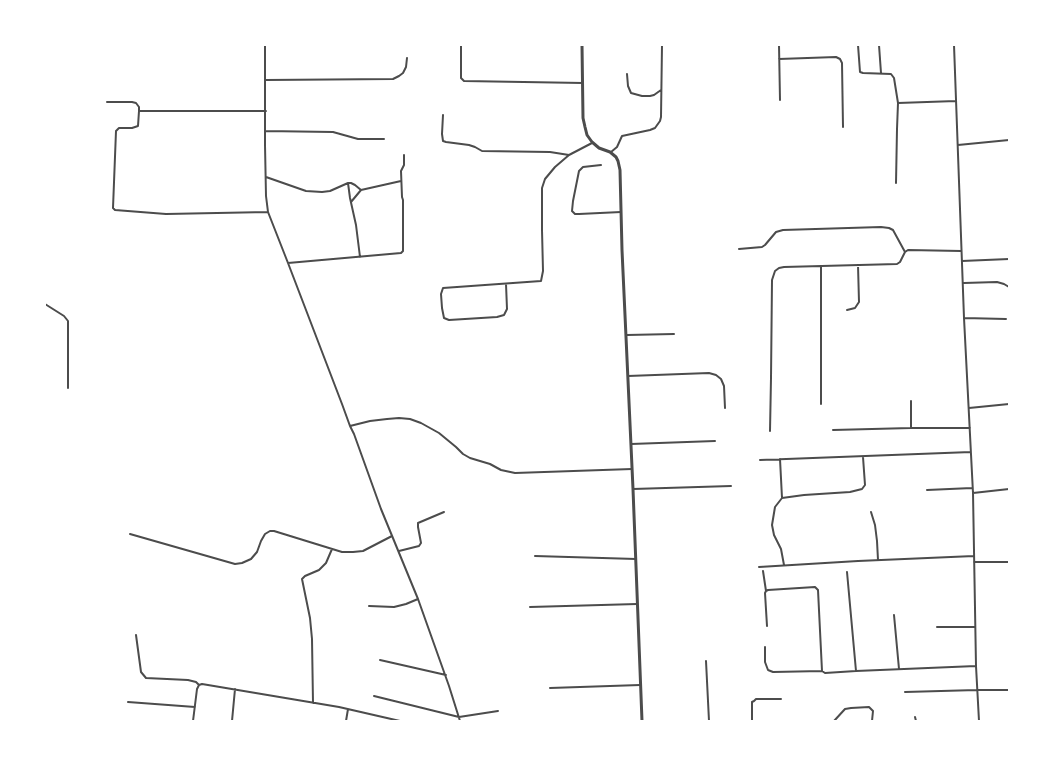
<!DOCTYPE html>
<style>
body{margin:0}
#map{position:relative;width:1054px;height:766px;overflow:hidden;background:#fff;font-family:Signika,sans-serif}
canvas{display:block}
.frame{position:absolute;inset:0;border:46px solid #fff;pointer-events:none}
</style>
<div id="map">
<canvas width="1054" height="766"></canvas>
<div class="frame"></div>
</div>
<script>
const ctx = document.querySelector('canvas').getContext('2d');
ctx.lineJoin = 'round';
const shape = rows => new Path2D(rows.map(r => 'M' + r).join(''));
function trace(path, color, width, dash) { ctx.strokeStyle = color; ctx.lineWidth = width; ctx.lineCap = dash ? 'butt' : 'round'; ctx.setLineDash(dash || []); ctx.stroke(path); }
trace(shape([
 [265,45,265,145,266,196,268,212,288,263,342,404,350,426,354,434,381,509,418,599,449,686,460,721],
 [461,45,461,78,464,81,583,83],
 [779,45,780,100],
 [858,45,860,72,863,73,891,74,894,78,898,103,956,101],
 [879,45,881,73],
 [954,45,964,318,973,493,976,666,979,721],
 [779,59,836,57,840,59,842,63,843,127],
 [627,74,628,86,631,93,642,96,650,96,654,95,661,90],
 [266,80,393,79,399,76,403,73,406,67,407,58],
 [107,102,132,102,136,103,139,107,139,111,138,126,132,128,119,128,116,131,113,208,115,210,166,214,268,212],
 [139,111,266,111],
 [443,115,442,134,443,141,446,142,469,145,475,147,482,151,550,152,569,155,592,143],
 [265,131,333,132,358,139,384,139],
 [958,145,1009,140],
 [611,152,617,147,622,136,650,130,655,128,660,121,661,117,662,45],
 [601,165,583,167,579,171,573,201,572,211,575,214,579,214,621,212],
 [266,177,306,191,322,192,330,191,348,183,351,183,355,185,361,190,401,181],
 [348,183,350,198,356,225,360,257],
 [896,183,897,129,898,103],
 [351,202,361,190],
 [739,249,762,247,765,245,776,232,783,230,881,227,889,228,893,230,905,252],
 [962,261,1009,259],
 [288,263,401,253,403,251,403,200,402,197,401,171,404,165,404,155],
 [821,266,821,404],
 [964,283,997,282,1004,284,1009,287],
 [506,284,507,309,504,315,497,317,449,320,444,318,442,308,441,294,443,288,541,281,543,271,542,230,542,188,545,179,555,167,569,155],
 [45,304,64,316,68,321,68,388],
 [847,310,855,308,859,302,858,265],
 [964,318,1006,319],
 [627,335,674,334],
 [628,376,709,373,716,375,721,379,724,386,725,408],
 [911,401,911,428],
 [969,408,1009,404],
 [350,426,370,421,387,419,399,418,410,419,421,423,439,433,456,447,463,454,470,458,490,464,501,470,515,473,632,469],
 [833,430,911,428,970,428],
 [770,431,771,378,772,280,775,271,779,268,784,267,897,264,900,262,905,252,908,250,961,251],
 [631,444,715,441],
 [780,459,782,498,775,507,772,525,774,535,781,549,784,565],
 [760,460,971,452],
 [633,489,731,486],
 [927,490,972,488],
 [973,493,1009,489],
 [782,498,804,495,850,492,862,489,865,485,863,457],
 [871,512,875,525,877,541,878,560],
 [130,534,235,564,242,563,251,559,257,552,261,541,265,534,270,531,274,531,342,552,353,552,363,551,392,536],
 [399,551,419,546,421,543,418,527,418,523,444,512],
 [535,556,636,559],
 [974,562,1009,562],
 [759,567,858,561,974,556],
 [763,571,766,591],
 [847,572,856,671,976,666],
 [369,606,394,607,406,604,418,599],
 [530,607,637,604],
 [894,615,899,669],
 [767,626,765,593,766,591,768,590,815,587,818,590,822,671,825,673,856,671],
 [937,627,975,627],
 [136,635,141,672,146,678,188,680,196,682,199,685,202,684,339,707,400,721],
 [765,647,765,662,768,670,773,672,822,671],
 [380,660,446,675],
 [706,661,709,721],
 [550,688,640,685],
 [905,692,977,690,1009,690],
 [374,696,459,717,498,711],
 [128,702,195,707],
 [313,703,312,639,310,618,302,579,305,576,319,570,326,563,332,549],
 [915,717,916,721],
 [193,721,197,689,199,685],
 [232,721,235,689],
 [346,721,348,709],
 [752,721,752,702,754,701,756,699,781,699],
 [834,721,845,709,851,708,869,707,873,711,872,721]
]), '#4c4c4c', 2);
trace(shape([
 [582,45,583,118,585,127,587,135,592,142,599,148,610,152,616,157,618,161,620,170,622,250,633,489,642,721]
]), '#4c4c4c', 3);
</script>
